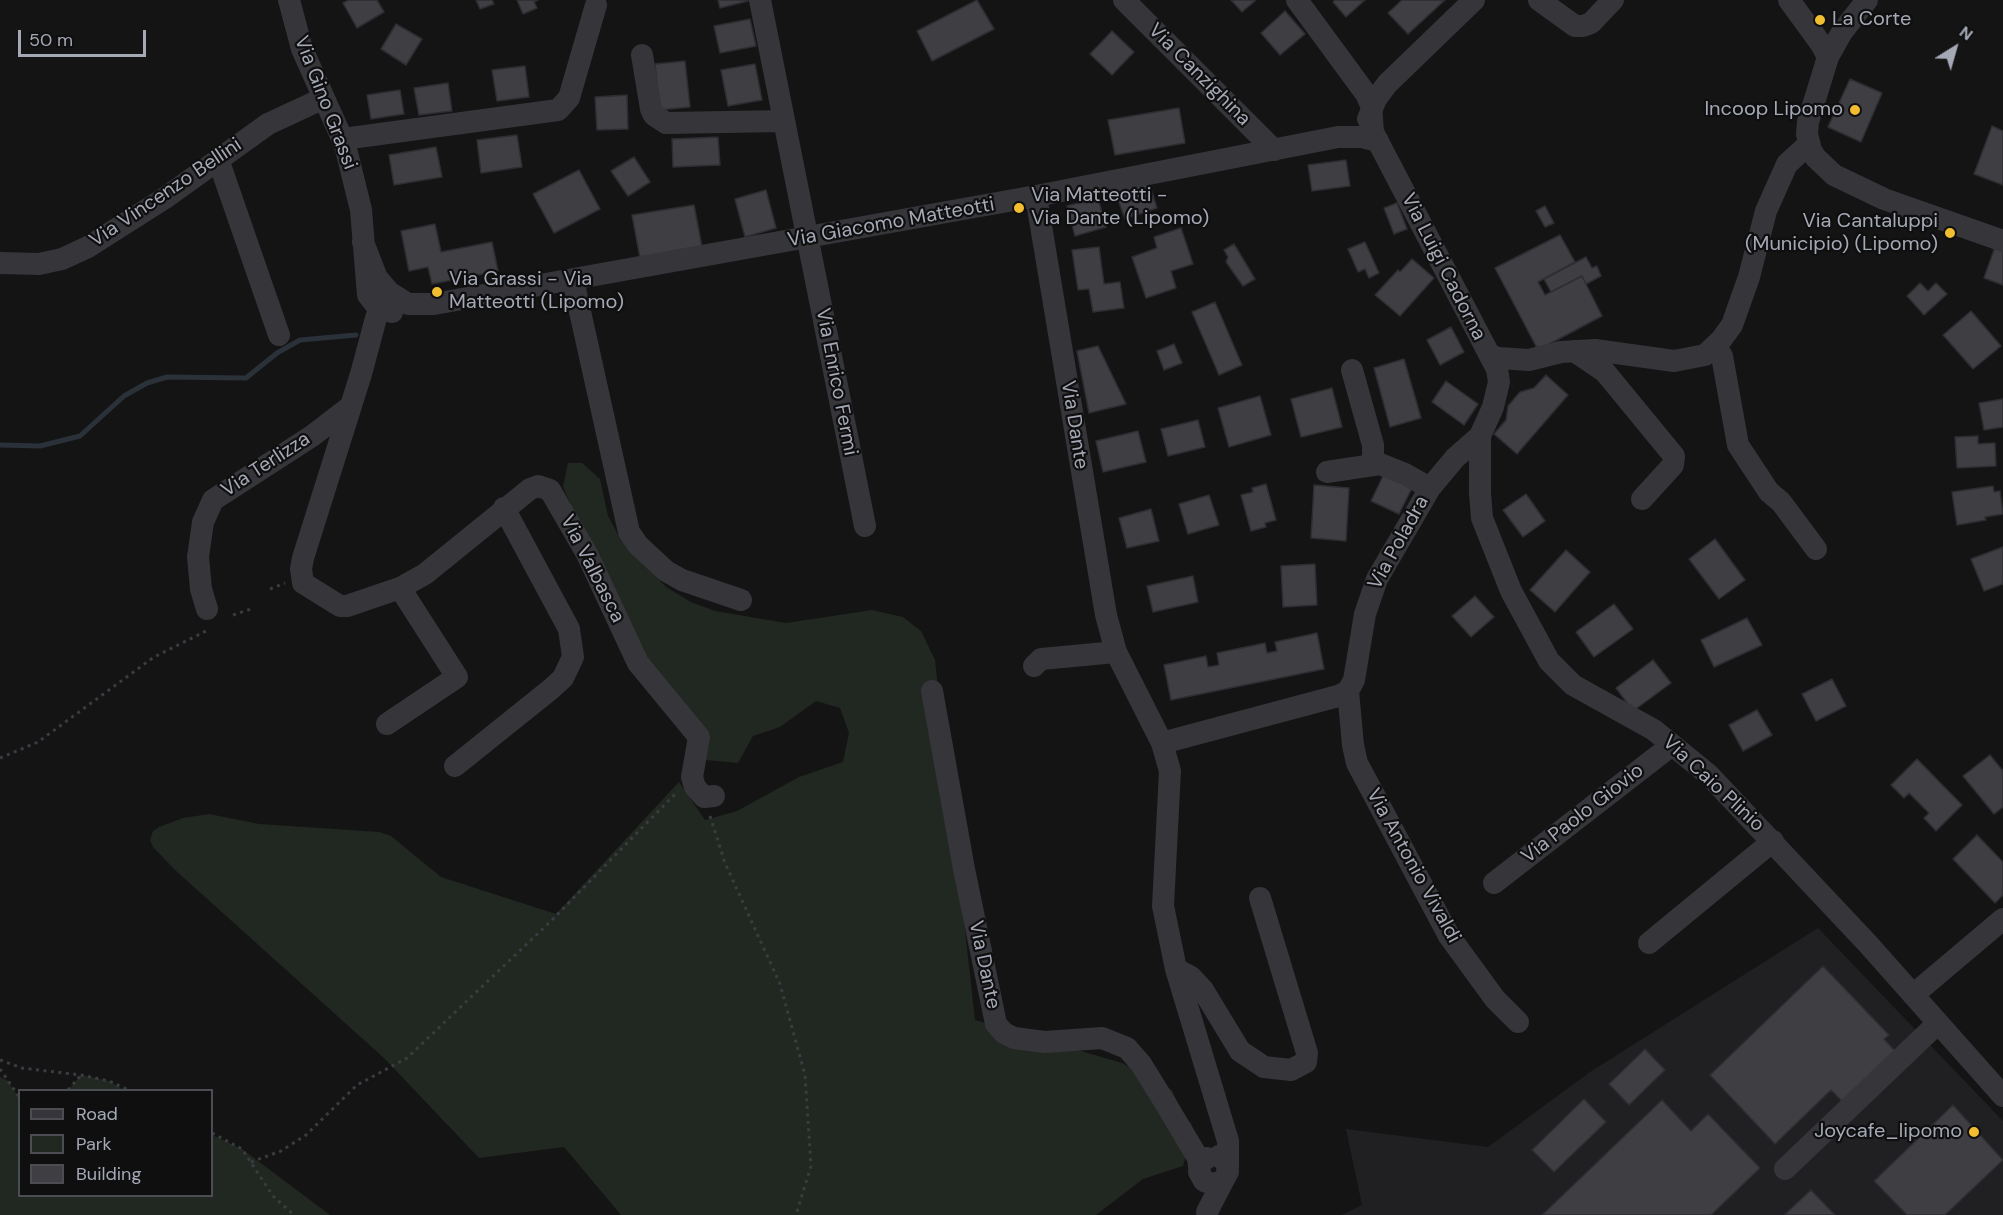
<!DOCTYPE html>
<style>
body{margin:0}
#map{position:relative;width:2003px;height:1215px;overflow:hidden;background:#141415;font-family:"DM Sans",sans-serif}
canvas{display:block}
.legend{position:absolute;left:18px;top:1089px;width:195px;height:108px;box-sizing:border-box;background:#0f0f10;border:2px solid #4b4d52;margin:0;padding:8px 10px;list-style:none;font-size:18px;color:#a5a9b6}
.legend li{display:flex;align-items:center;gap:12px;height:30px}
.legend b{width:30px;border:2px solid #4b4d52}
.north{position:absolute;left:1925px;top:18px;width:60px;height:60px;-webkit-text-stroke:4px #0f0f10;paint-order:stroke;rotate:37deg;font-size:16px;font-weight:700;line-height:24px;text-align:center;color:#a5a9b6}
.north::after{content:'';display:block;margin:auto;width:21px;height:27px;background:#a5a9b6;clip-path:polygon(50% 0,100% 100%,50% 72%,0 100%)}
.scale{position:absolute;left:18px;top:30px;width:128px;height:27px;box-sizing:border-box;border:3px solid #a5a9b6;border-top:0;padding-left:8px;font-size:18px;line-height:21px;white-space:nowrap;color:#a5a9b6;-webkit-text-stroke:4px #0f0f10;paint-order:stroke}
</style>
<div id="map">
<canvas width="2003" height="1215"></canvas>
<ul class="legend">
<li><b style="height:8px;background:#35353a"></b>Road</li>
<li><b style="height:16px;background:#202821"></b>Park</li>
<li><b style="height:16px;background:#3e3e43"></b>Building</li>
</ul>
<div class="north">N</div>
<div class="scale">50 m</div>
</div>
<script>
const ctx = document.querySelector('canvas').getContext('2d');
ctx.lineJoin = 'round';
function fillPath(path, color) { ctx.fillStyle = color; ctx.fill(path, 'evenodd'); }
const shape = rows => new Path2D(rows.map(r => 'M' + r).join(''));
function trace(path, color, width, dash) { ctx.strokeStyle = color; ctx.lineWidth = width; ctx.lineCap = dash ? 'butt' : 'round'; ctx.setLineDash(dash || []); ctx.stroke(path); }
function write(font, color, halo, rows, align = 'center') {
  ctx.font = font + ' "DM Sans",sans-serif'; ctx.lineWidth = 4.5; ctx.setLineDash([]); ctx.textBaseline = 'middle'; ctx.strokeStyle = halo; ctx.fillStyle = color; for (const [text, x, y, turn = 0] of rows) {
    ctx.save(); ctx.translate(x, y); ctx.rotate((+turn || 0) * Math.PI / 180); ctx.textAlign = isNaN(turn) ? turn : align; if (halo) ctx.strokeText(text, 0, 0); ctx.fillText(text, 0, 0); ctx.restore();
  }
}
fillPath(shape([
 [1818,928,2003,1121,2003,1215,1342,1215,1362,1205,1346,1129,1488,1147,1590,1072]
]), '#202022');
fillPath(shape([
 [568,463,582,463,600,479,608,516,621,540,666,587,691,602,715,611,786,623,872,610,903,617,921,631,935,660,975,1020,1122,1063,1172,1090,1183,1115,1191,1123,1193,1130,1183,1166,1143,1179,1096,1215,621,1215,564,1147,479,1158,384,1058,174,869,153,847,150,840,153,831,159,827,183,818,209,814,259,824,379,832,391,836,441,877,556,914,679,782,705,820,737,811,799,777,843,762,849,733,840,708,816,701,780,727,753,736,738,763,685,758,693,723,647,671,563,487],
 [81,1075,109,1081,124,1090,68,1090],
 [0,1077,8,1081,19,1098,20,1196,212,1196,212,1135,242,1149,330,1215,0,1215]
]), '#202821');
trace(shape([
 [0,445,40,446,80,436,124,396,147,383,167,377,246,378,277,353,300,340,356,335]
]), '#2a3139', 5);
const building = shape([
 [349,0,377,0,384,12,357,28,343,3,349,0],
 [476,0,492,0,494,4,480,9,476,0],
 [517,0,538,0,534,2,537,8,523,14,517,0],
 [718,0,748,0,748,1,720,8,718,0],
 [977,0,994,29,932,61,917,31,977,0],
 [1231,0,1256,0,1242,12,1231,0],
 [1335,0,1365,0,1346,17,1333,2,1335,0],
 [1402,0,1445,0,1408,34,1388,13,1402,0],
 [1285,11,1305,34,1280,55,1261,33,1285,11],
 [750,19,756,46,720,53,714,26,750,19],
 [396,24,422,39,406,65,381,49,396,24],
 [1112,31,1134,52,1112,75,1090,54,1112,31],
 [685,61,690,107,660,110,655,64,685,61],
 [755,64,762,100,728,106,721,70,755,64],
 [525,66,529,97,497,101,492,70,525,66],
 [1850,79,1882,93,1861,142,1828,127,1850,79],
 [448,83,452,111,419,115,414,88,448,83],
 [400,90,404,114,371,119,367,95,400,90],
 [627,95,628,129,597,130,595,97,627,95],
 [1179,108,1185,143,1115,155,1108,120,1179,108],
 [1992,126,2003,131,2003,185,1974,174,1992,126],
 [517,135,522,167,481,173,477,140,517,135],
 [718,137,720,165,673,167,672,139,718,137],
 [436,147,442,177,394,185,389,155,436,147],
 [634,157,650,182,628,196,611,171,634,157],
 [1346,160,1350,186,1312,191,1308,165,1346,160],
 [579,170,600,209,554,233,533,194,579,170],
 [1148,180,1157,208,1125,219,1115,191,1148,180],
 [766,190,776,228,745,237,735,199,766,190],
 [1098,198,1106,227,1075,236,1067,206,1098,198],
 [1397,203,1407,229,1394,234,1384,208,1397,203],
 [694,205,702,247,640,258,632,215,694,205],
 [1545,206,1554,223,1545,227,1536,211,1545,206],
 [435,224,441,252,492,242,498,271,432,284,428,267,409,271,401,231,435,224],
 [1181,228,1193,264,1171,271,1176,288,1146,298,1132,257,1157,248,1154,237,1181,228],
 [1560,235,1575,262,1538,282,1545,295,1582,276,1602,316,1538,350,1495,268,1560,235],
 [1365,242,1379,273,1369,278,1365,269,1358,272,1348,249,1365,242],
 [1234,244,1255,279,1243,286,1226,262,1228,257,1224,250,1234,244],
 [1099,247,1104,284,1120,282,1124,308,1093,312,1089,289,1078,290,1072,250,1099,247],
 [1995,247,2003,250,2003,285,1984,278,1995,247],
 [1586,257,1592,268,1597,266,1601,276,1586,284,1582,276,1551,292,1544,279,1586,257],
 [1412,259,1434,278,1400,316,1375,295,1398,270,1400,272,1412,259],
 [1920,283,1928,291,1936,283,1947,294,1924,315,1907,296,1920,283],
 [1215,302,1242,365,1219,375,1192,312,1215,302],
 [1971,311,2001,346,1973,369,1943,335,1971,311],
 [1451,327,1464,352,1440,365,1427,340,1451,327],
 [1174,344,1182,363,1164,370,1157,351,1174,344],
 [1098,346,1126,404,1089,413,1077,351,1098,346],
 [1404,359,1421,418,1390,427,1374,368,1404,359],
 [1546,375,1568,395,1517,454,1494,434,1506,420,1508,406,1520,392,1534,388,1546,375],
 [1446,381,1478,404,1464,425,1432,402,1446,381],
 [1332,388,1342,427,1301,437,1291,399,1332,388],
 [1260,396,1271,435,1229,447,1218,408,1260,396],
 [2003,399,2003,427,1984,430,1979,403,2003,399],
 [1198,420,1205,447,1168,456,1161,429,1198,420],
 [1138,431,1146,462,1103,472,1096,441,1138,431],
 [1978,436,1978,444,1995,443,1996,466,1957,468,1955,437,1978,436],
 [1384,474,1412,488,1399,514,1371,501,1384,474],
 [1266,484,1276,520,1265,523,1266,527,1251,531,1241,495,1253,492,1252,488,1266,484],
 [1314,485,1349,488,1346,541,1311,538,1314,485],
 [1993,486,1994,492,2000,491,2003,514,1985,517,1986,520,1957,525,1952,492,1993,486],
 [1526,494,1545,521,1523,537,1503,510,1526,494],
 [1209,495,1219,525,1188,534,1179,504,1209,495],
 [1151,509,1159,541,1127,548,1119,518,1151,509],
 [1715,539,1745,580,1719,599,1689,559,1715,539],
 [2003,547,2003,584,1984,591,1971,559,2003,547],
 [1566,550,1590,572,1555,612,1530,590,1566,550],
 [1315,564,1317,605,1283,607,1281,566,1315,564],
 [1193,576,1198,602,1153,612,1147,586,1193,576],
 [1475,596,1494,617,1471,637,1452,616,1475,596],
 [1614,604,1633,629,1594,657,1576,632,1614,604],
 [1747,618,1762,645,1714,667,1701,640,1747,618],
 [1317,633,1324,669,1171,700,1164,665,1206,656,1208,667,1219,665,1217,653,1265,643,1267,653,1277,651,1275,642,1317,633],
 [1653,660,1671,683,1633,711,1616,688,1653,660],
 [1832,679,1846,706,1816,721,1802,694,1832,679],
 [1757,710,1772,735,1743,751,1729,725,1757,710],
 [1990,755,2003,771,2003,807,1994,814,1963,776,1990,755],
 [1917,759,1962,805,1936,831,1924,818,1929,813,1909,793,1904,798,1891,785,1917,759],
 [1977,835,2003,862,2003,895,1995,903,1953,859,1977,835],
 [1823,966,1889,1035,1884,1039,1895,1051,1843,1102,1831,1090,1775,1144,1710,1075,1823,966],
 [1645,1049,1665,1070,1629,1105,1609,1084,1645,1049],
 [1584,1099,1606,1122,1554,1172,1532,1150,1584,1099],
 [1662,1100,1691,1131,1708,1114,1760,1168,1711,1215,1542,1215,1662,1100],
 [1953,1105,2003,1160,1945,1215,1907,1215,1874,1181,1953,1105],
 [1811,1190,1835,1215,1784,1215,1811,1190]
]);
fillPath(building, '#3e3e43');
trace(building, '#2e2e32', 1.5);
trace(shape([
 [270,589,285,583],
 [233,615,254,608],
 [0,758,38,742,154,657,210,629],
 [710,816,725,863,780,984,805,1075,811,1166,796,1215],
 [0,1060,22,1068,81,1075,109,1081,128,1090],
 [0,1069,20,1098],
 [68,1090,81,1075],
 [212,1133,242,1149,273,1196,294,1215],
 [251,1162,281,1151,306,1135,357,1085,407,1058,551,921,678,791]
]), '#3b3c41', 3, [3, 4.5]);
trace(shape([
 [289,0,302,49,345,145,361,210,368,295,375,304,392,312],
 [760,0,865,526],
 [1124,0,1274,150],
 [1297,0,1366,94,1371,105,1373,132,1489,354,1498,358,1529,360,1561,352,1595,350,1674,361,1705,355,1721,340,1732,325,1749,277,1766,211,1787,164,1809,144],
 [1539,0,1575,26,1583,26,1591,23,1613,0],
 [1789,0,1821,44,1828,57],
 [1867,0,1842,32,1828,57,1808,122,1807,134,1811,150,1816,158,1834,175,1884,199,2003,241],
 [642,55,651,109,654,115,666,123,784,121],
 [1368,119,1376,99,1387,84,1474,0],
 [343,139,558,110,569,98,596,5],
 [218,159,279,335],
 [1036,196,1106,615,1116,652,1162,743,1170,771,1163,906,1176,969,1228,1141,1228,1167],
 [363,242,377,278,389,292,408,304,434,304,1036,196,1338,137,1362,137,1378,141],
 [0,263,39,264,62,259,88,247,165,198,268,124,324,98],
 [573,280,629,532,638,545,666,571,682,580,741,600],
 [389,292,376,318,361,374,303,558,301,569,303,583,340,606,347,606,400,588,425,574,530,489,538,486,550,490,587,554,638,663,699,737,692,777,695,787,704,797,714,796],
 [1715,346,1722,356,1738,445,1769,492,1781,502,1816,549],
 [1574,351,1605,372,1674,456,1673,465,1642,499],
 [1489,354,1497,369,1499,382,1493,407,1480,436,1480,493,1482,518,1511,591,1549,661,1573,685,1654,730,1709,775,1868,944,2003,1096],
 [1352,370,1373,445,1373,464],
 [1327,472,1380,464,1405,474,1430,488],
 [207,609,201,589,198,557,203,522,213,500,312,436,351,406],
 [1034,666,1041,659,1116,652],
 [932,691,964,869,996,1024,1004,1033,1014,1038,1045,1042,1102,1038,1127,1048,1141,1064,1167,1106,1198,1158,1199,1167],
 [1348,691,1353,745,1357,763,1449,936,1495,999,1518,1022],
 [387,724,457,677,400,588],
 [1162,743,1338,696,1348,691,1354,680,1365,614,1377,579,1430,488,1455,458,1480,436],
 [455,766,551,689,563,678,573,657,569,629,504,508],
 [1494,883,1672,745],
 [1649,943,1773,841],
 [1176,969,1191,977,1203,990,1240,1051,1264,1067,1291,1070,1306,1062,1307,1053,1260,898],
 [1913,995,2003,919],
 [1207,1158,1201,1162,1199,1172,1204,1181,1213,1184,1223,1181,1228,1172,1226,1162,1219,1156],
 [1785,1169,1938,1023],
 [1207,1212,1223,1181]
]), '#35353a', 22);
for (const [x, y, r, color] of [
 [1820,20,6,"#f2be2f"],
 [1855,110,6,"#f2be2f"],
 [1019,208,6,"#f2be2f"],
 [1950,233,6,"#f2be2f"],
 [437,292,6,"#f2be2f"],
 [1974,1132,6,"#f2be2f"]
]) { const dot = new Path2D(); dot.arc(x, y, r, 0, 2 * Math.PI); ctx.fillStyle = color; ctx.fill(dot); trace(dot, '#0f0f10', 2); }
write('20px', '#a5a9b6', '#0f0f10', [
 ["La Corte",1832,20],
 ["Incoop Lipomo",1843,110,"right"],
 ["Via Matteotti -",1031,196],
 ["Via Dante (Lipomo)",1031,219],
 ["Via Cantaluppi",1938,222,"right"],
 ["(Municipio) (Lipomo)",1938,245,"right"],
 ["Via Grassi - Via",449,280],
 ["Matteotti (Lipomo)",449,303],
 ["Joycafe_lipomo",1962,1132,"right"]
], 'left');
write('20px', '#a5a9b6', '#0f0f10', [
 ["Via Canzighina",1199,75,45],
 ["Via Gino Grassi",325,103,69],
 ["Via Vincenzo Bellini",166,193,-34],
 ["Via Giacomo Matteotti",891,223,-10],
 ["Via Luigi Cadorna",1443,267,63],
 ["Via Enrico Fermi",836,382,79],
 ["Via Dante",1074,425,81],
 ["Via Terlizza",266,465,-33],
 ["Via Poladra",1399,543,-61],
 ["Via Valbasca",592,569,63],
 ["Via Caio Plinio",1713,784,43],
 ["Via Paolo Giovio",1583,814,-38],
 ["Via Antonio Vivaldi",1413,866,61],
 ["Via Dante",984,965,78]
]);
</script>
